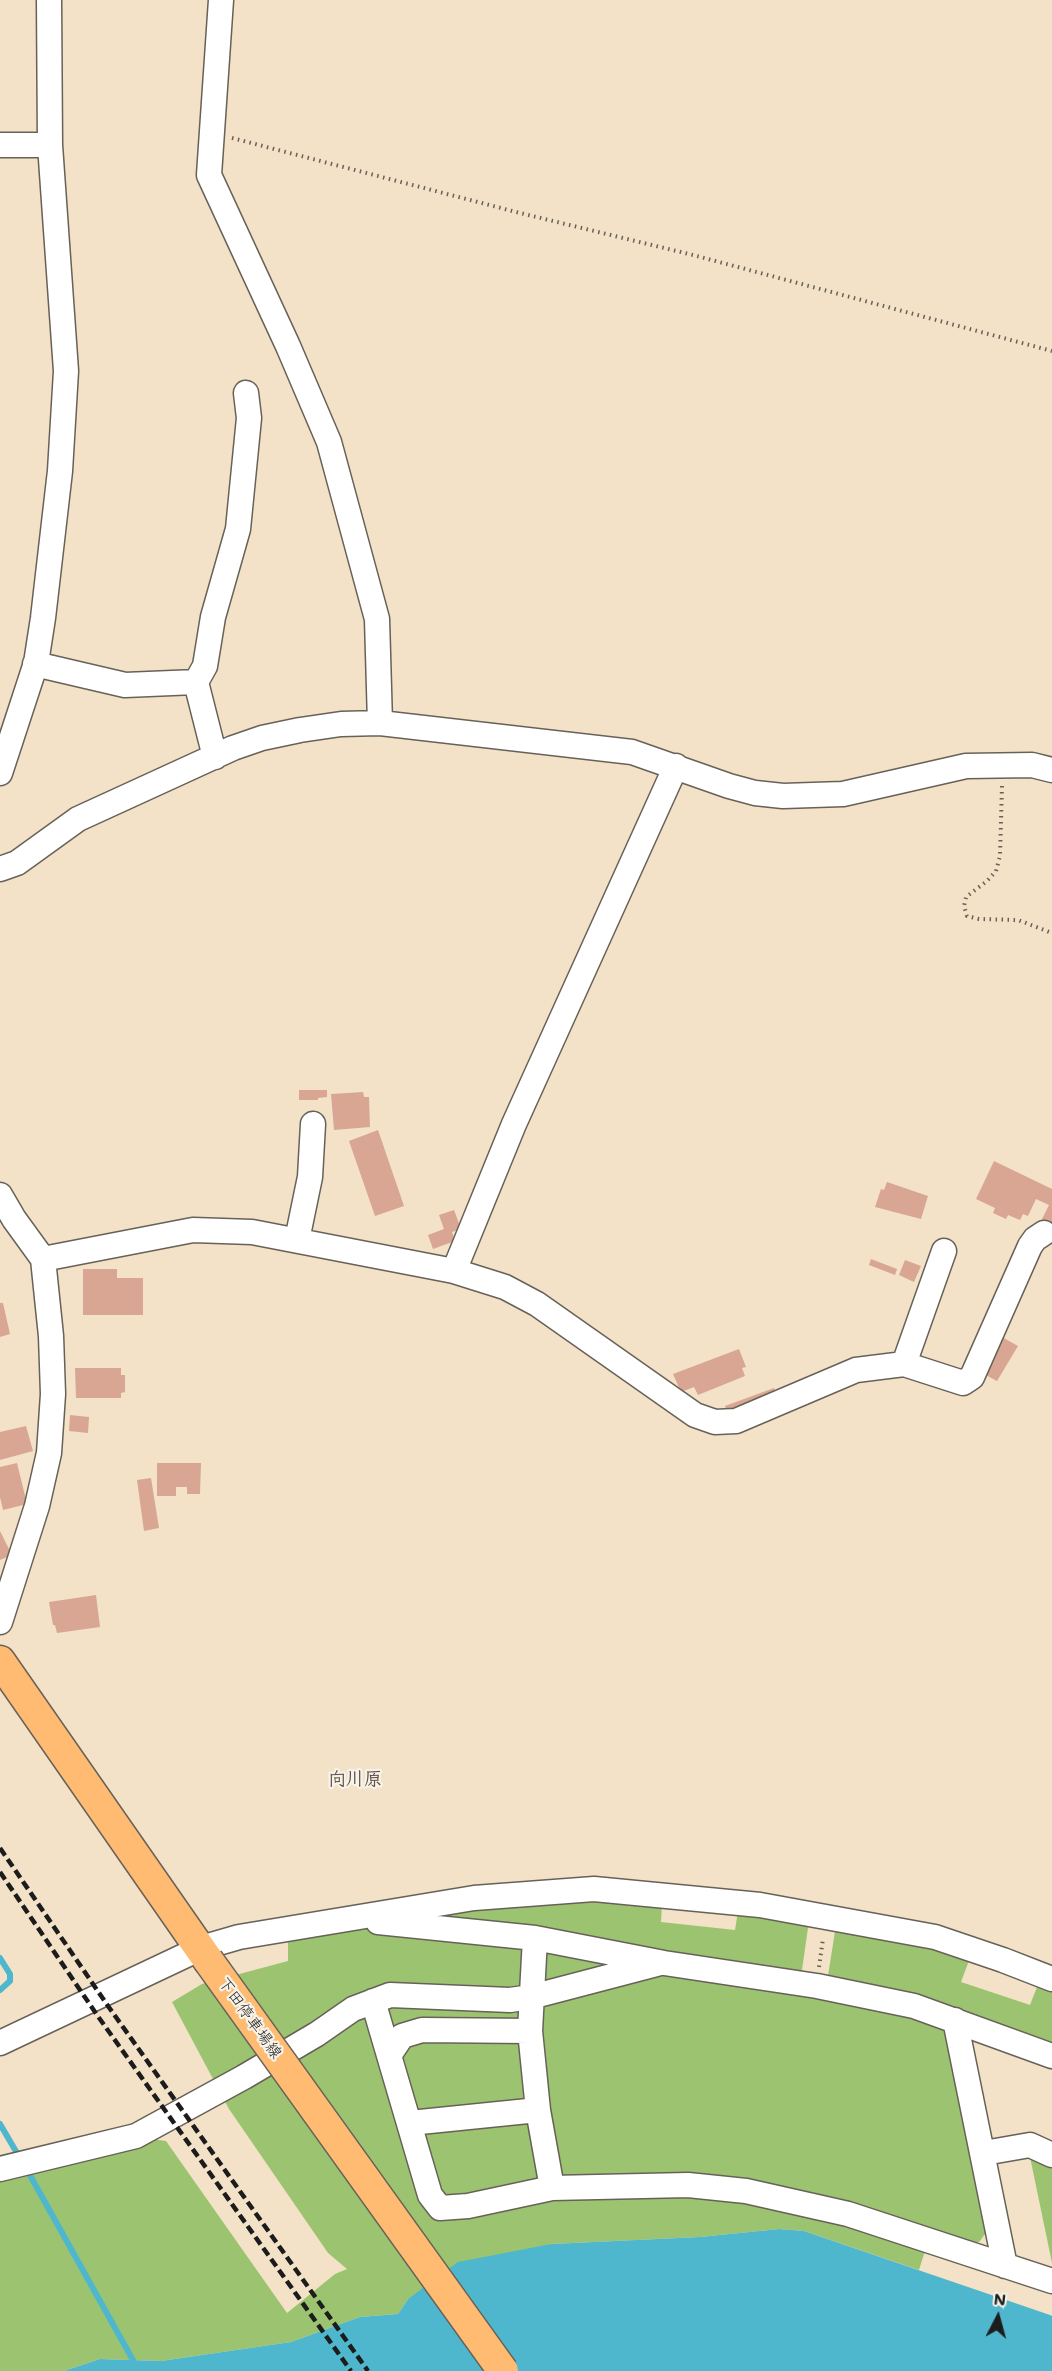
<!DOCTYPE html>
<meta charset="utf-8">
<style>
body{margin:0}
#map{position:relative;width:1052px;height:2371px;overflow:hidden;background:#f3e2c7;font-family:Mali,sans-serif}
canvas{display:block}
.north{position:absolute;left:968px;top:2287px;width:60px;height:60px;-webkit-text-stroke:4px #f7f3e8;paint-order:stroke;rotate:6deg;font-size:16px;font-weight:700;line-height:24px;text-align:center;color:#1c1c1c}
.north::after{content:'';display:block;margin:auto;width:21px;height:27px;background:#1c1c1c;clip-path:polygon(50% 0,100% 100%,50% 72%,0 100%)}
</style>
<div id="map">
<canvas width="1052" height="2371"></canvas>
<div class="north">N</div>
</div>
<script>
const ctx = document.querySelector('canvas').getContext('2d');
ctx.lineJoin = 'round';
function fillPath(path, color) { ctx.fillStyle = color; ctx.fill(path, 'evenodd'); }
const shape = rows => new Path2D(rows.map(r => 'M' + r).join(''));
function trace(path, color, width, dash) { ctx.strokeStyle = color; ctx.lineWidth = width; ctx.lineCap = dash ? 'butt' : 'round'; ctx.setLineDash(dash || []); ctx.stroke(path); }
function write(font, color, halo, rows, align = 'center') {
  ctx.font = font + ' Mali,"Klee One",sans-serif'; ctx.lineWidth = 4.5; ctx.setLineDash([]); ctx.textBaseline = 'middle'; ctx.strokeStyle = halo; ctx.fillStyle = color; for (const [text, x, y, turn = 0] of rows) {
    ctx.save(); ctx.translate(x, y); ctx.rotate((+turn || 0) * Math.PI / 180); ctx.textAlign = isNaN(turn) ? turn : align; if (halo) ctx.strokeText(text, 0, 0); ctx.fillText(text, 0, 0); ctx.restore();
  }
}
fillPath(shape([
 [569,1899,662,1904,661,1922,735,1930,738,1911,809,1921,801,1977,827,1982,836,1925,970,1958,961,1982,1030,2005,1039,1982,1052,1988,1052,2049,962,2015,986,2221,985,2234,980,2241,972,2246,930,2235,919,2270,804,2231,779,2229,700,2237,551,2244,408,2299,398,2314,360,2317,291,2342,161,2361,100,2359,64,2371,0,2371,0,2180,42,2168,120,2153,151,2139,166,2141,287,2313,335,2274,347,2269,328,2253,229,2109,172,2002,202,1984,288,1961,288,1939,474,1906],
 [1030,2157,1052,2165,1052,2263]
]), '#9cc470');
fillPath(shape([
 [779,2229,804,2231,1050,2315,1052,2316,1052,2371,64,2371,100,2359,161,2361,291,2342,360,2317,398,2314,408,2299,458,2262,551,2244,700,2237]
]), '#4fb7cd');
trace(shape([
 [0,1958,10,1974,10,1981,0,1990],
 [0,2124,21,2160],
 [26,2168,139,2371]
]), '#4fb7cd', 6);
fillPath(shape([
 [299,1090,327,1090,327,1097,318,1098,318,1100,299,1100],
 [363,1092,364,1097,369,1097,370,1127,334,1130,331,1094],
 [378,1130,404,1206,375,1216,349,1141],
 [994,1161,1052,1189,1052,1228,1040,1223,1049,1205,1036,1199,1028,1216,1023,1214,1020,1220,1008,1215,1006,1219,993,1213,995,1208,976,1199],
 [887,1182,928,1196,921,1219,875,1207,881,1189,884,1190],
 [454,1210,461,1229,452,1232,455,1241,433,1249,428,1235,444,1229,439,1215],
 [871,1259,897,1269,895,1275,869,1265],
 [905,1260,921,1266,914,1282,899,1275],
 [83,1269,117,1269,117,1278,143,1278,143,1315,83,1315],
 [0,1303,3,1303,10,1334,0,1337],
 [1000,1336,1018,1346,997,1381,982,1373],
 [739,1349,746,1367,742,1368,745,1376,698,1395,694,1387,681,1392,673,1374],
 [75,1368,121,1368,121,1375,125,1375,125,1392,121,1393,121,1398,76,1398],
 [774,1388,778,1398,728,1416,725,1406],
 [70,1415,89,1417,88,1433,69,1431],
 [26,1426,33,1451,0,1460,0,1432],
 [17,1463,27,1504,3,1510,0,1497,0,1467],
 [157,1463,201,1463,200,1494,187,1494,187,1487,176,1487,176,1496,157,1496],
 [151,1478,159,1528,144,1531,137,1480],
 [0,1531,12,1555,0,1560],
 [96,1595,100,1627,57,1633,55,1625,53,1625,49,1602]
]), '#d8a692');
const minor = shape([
 [221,0,209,175,288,346,329,442,377,619,380,723],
 [0,145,50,145],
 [35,664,125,685,196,682],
 [215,757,196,682,205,666,213,617,238,529,249,418,246,393],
 [0,773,36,663,43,618,60,471,66,371,50,145,49,0],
 [0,869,17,863,78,819,233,748,262,738,300,730,341,724,380,723,632,752,729,786,755,793,783,796,843,794,966,766,1032,765,1052,770],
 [0,1195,14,1219,43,1259,51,1336,53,1394,49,1453,37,1506,0,1622],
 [297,1240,310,1177,313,1124],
 [43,1259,193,1230,252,1232,454,1271,505,1287,537,1304,695,1415,715,1422,736,1421,856,1370,904,1364,944,1251],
 [454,1271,514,1124,676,766],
 [904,1364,963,1383,972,1377,1030,1246,1035,1239,1044,1233],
 [378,1922,535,1938,664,1963,817,1986,914,2006,1052,2056],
 [535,1938,530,2031,538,2110,552,2188],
 [373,2001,430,2195,440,2208,468,2206,552,2188,688,2185,746,2191,848,2214,1052,2281],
 [955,2020,1005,2266],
 [0,2043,201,1948,239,1937,474,1898,594,1889,760,1905,935,1937,1003,1960,1052,1979],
 [390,2054,402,2036,422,2030,530,2031],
 [410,2123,538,2110],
 [984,2153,1030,2145,1052,2155],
 [0,2169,136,2136,244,2077,317,2034,353,2009,390,1995,510,2000,531,1997,657,1964]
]);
const major = shape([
 [0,1661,208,1960]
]);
trace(minor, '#676158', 27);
trace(major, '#676158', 33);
trace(shape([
 [232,138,520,213,693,255,1052,351],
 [1002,786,1000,856,996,871,987,881,966,897,964,906,967,916,979,919,1018,920,1052,933],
 [819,1967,823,1939]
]), '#676158', 4, [1.5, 4.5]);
trace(minor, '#fff', 24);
trace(major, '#ffbb71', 30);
trace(shape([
 [0,1848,108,2006,368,2371],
 [0,1872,97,2015,351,2371]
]), '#1c1c1c', 4.5, [9, 4.5]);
const majorBridge = shape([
 [208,1960,503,2371]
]);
trace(majorBridge, '#676158', 33, []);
trace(majorBridge, '#ffbb71', 30);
write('16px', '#1c1c1c', '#f7f3e8', [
 ["下田停車場線",250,2018,54]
]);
write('bold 18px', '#5e4c45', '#f7f3e8', [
 ["向川原",355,1779]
]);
</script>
